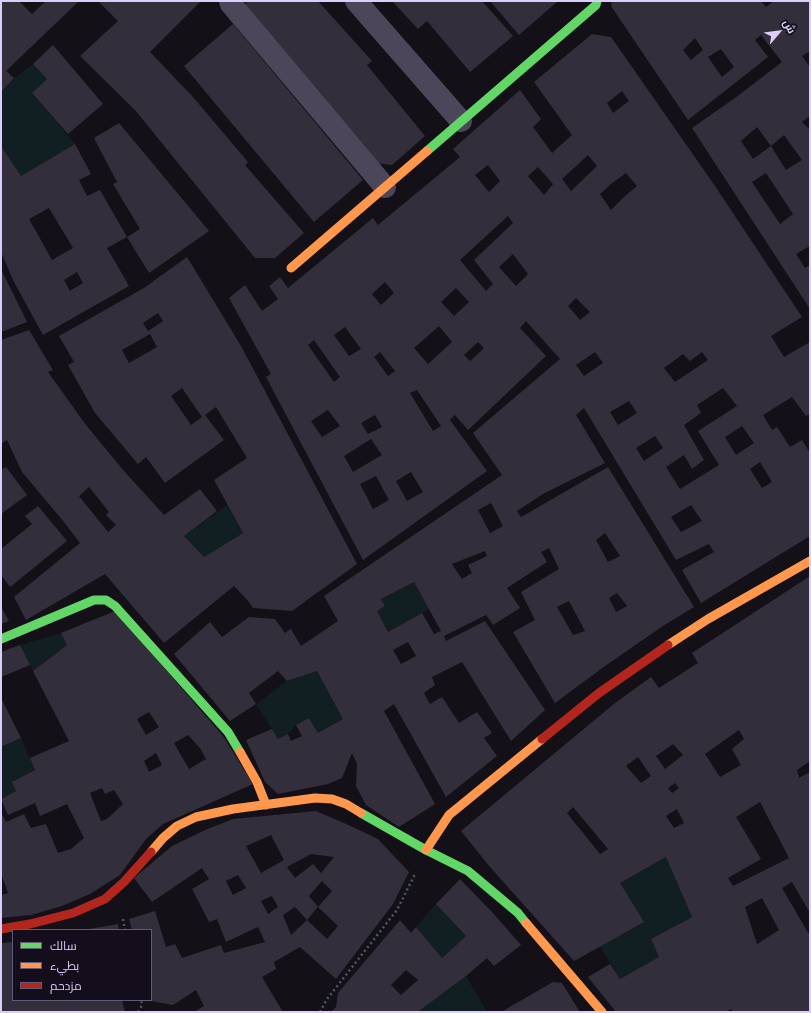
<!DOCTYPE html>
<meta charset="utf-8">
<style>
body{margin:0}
#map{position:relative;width:811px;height:1013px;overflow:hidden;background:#141018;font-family:Helvetica,Cairo,sans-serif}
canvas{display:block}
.frame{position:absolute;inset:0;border:2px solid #dccdfa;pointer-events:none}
.legend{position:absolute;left:12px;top:929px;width:140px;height:72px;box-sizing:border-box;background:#130d1c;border:1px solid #635a75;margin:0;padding:5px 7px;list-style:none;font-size:12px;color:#dccdfa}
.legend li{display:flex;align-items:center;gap:8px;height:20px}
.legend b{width:20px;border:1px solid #635a75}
.north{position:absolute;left:759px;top:12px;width:40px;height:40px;-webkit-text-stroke:3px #130d1c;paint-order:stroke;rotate:62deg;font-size:11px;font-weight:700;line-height:16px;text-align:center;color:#dccdfa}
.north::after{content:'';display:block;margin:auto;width:14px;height:18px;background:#dccdfa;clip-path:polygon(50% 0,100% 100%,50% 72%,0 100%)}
</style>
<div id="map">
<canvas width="811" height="1013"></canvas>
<div class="frame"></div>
<ul class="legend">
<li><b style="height:5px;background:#63d668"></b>سالك</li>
<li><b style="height:5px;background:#ff974d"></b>بطيء</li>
<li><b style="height:5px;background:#b3261e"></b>مزدحم</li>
</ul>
<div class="north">ش</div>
</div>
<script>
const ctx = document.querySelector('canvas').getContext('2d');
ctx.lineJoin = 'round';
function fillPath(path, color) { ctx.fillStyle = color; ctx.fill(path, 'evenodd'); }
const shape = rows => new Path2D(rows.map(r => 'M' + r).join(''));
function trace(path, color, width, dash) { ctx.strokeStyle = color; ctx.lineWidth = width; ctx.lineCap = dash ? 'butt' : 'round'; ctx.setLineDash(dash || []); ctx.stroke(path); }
fillPath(shape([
 [33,64,47,79,32,93,75,144,21,176,1,146,1,92,14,78],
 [227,505,243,533,204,557,184,536],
 [414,582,429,609,388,632,377,611,385,606,381,599],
 [61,633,67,645,33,671,20,645],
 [317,671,343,719,318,733,309,718,296,725,288,734,278,739,256,704,287,681],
 [21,738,35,770,13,781,16,791,1,799,1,747],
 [666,857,692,917,651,939,659,957,620,979,599,945,620,883],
 [436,904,466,936,442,958,416,927],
 [466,976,487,1012,420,1012,419,1011]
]), '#111f23');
fillPath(shape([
 [1,1,19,1,32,14,46,1,79,1,6,71,14,78,1,92],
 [98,1,201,1,150,52,193,97,248,162,245,165,304,233,275,258,255,258,135,110,80,56,118,21],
 [246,1,318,1,372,61,367,65,425,136,392,165,375,163,246,11],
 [392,1,482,1,513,36,470,72,427,21,418,29],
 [490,1,558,1,519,35],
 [612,1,761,1,766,7,774,1,808,1,810,4,810,51,802,56,810,67,810,116,802,122,809,129,810,128,810,246,796,254,805,268,810,265,810,309,692,128,735,98,782,62,761,35,755,40,768,57,688,120,611,6],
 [695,38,703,50,691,60,683,50],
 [721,49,734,67,722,77,708,57],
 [757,127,771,146,784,135,802,160,786,170,771,146,753,159,741,141],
 [766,173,793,214,780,224,752,182],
 [233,24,363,180,314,222,184,66],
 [592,34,611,37,715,186,802,317,771,336,784,357,810,342,810,414,806,416,792,397,763,415,772,430,777,427,790,447,802,440,810,453,810,536,701,603,682,570,714,552,709,544,676,560,584,408,576,415,605,463,543,494,517,511,521,517,608,467,694,607,663,626,605,666,555,703,513,632,535,620,521,592,559,569,549,548,541,552,547,562,507,588,520,608,493,625,486,615,444,636,446,641,485,621,545,710,511,741,462,662,432,677,435,685,424,693,430,704,442,697,459,723,477,712,492,733,484,738,497,756,446,797,394,704,384,711,435,804,399,827,366,805,356,786,357,764,352,753,342,778,328,784,278,794,265,782,246,740,272,729,278,739,288,734,291,741,302,736,296,725,309,718,318,733,343,719,317,671,287,681,278,671,249,693,256,704,230,721,174,654,210,622,222,637,249,617,275,619,285,633,291,629,301,646,338,621,324,596,502,475,473,433,560,359,526,321,520,328,546,356,468,430,455,415,450,420,487,471,363,560,266,377,271,374,229,298,245,285,262,311,278,299,269,286,280,277,288,288,373,218,378,225,460,157,453,149,520,90,541,119,533,127,552,153,572,135,534,82],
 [622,91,629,101,613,113,607,103],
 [588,155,597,166,571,191,562,179],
 [488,165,500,181,489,192,475,175],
 [538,167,553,184,544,195,528,176],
 [626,173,637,186,624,197,611,210,600,194,611,184],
 [508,216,513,223,474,260,493,284,486,291,460,260],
 [513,254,528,274,516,286,499,267],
 [385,282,394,293,381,305,372,294],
 [456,288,469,302,454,316,441,302],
 [576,298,590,312,580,320,568,306],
 [439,326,452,342,428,364,414,348],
 [345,327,361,349,349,356,334,335],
 [314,340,340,377,334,382,308,345],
 [478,342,484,348,470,361,464,355],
 [380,352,395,371,388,376,374,357],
 [595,352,603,363,584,376,576,365],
 [702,352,708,360,675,382,664,368,683,354,690,361],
 [723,388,737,406,698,431,719,465,680,489,666,467,684,455,692,469,704,460,684,425,701,413,697,405],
 [417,390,441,426,433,431,410,393],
 [629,401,637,413,618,425,610,412],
 [328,410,340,426,322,437,311,421],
 [375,415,382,427,368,434,361,423],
 [742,426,754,443,736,455,725,437],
 [655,436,663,448,644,461,636,448],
 [371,439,382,455,353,472,344,456],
 [760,462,772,482,762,488,750,469],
 [411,472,423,492,407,501,396,481],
 [376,476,389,500,373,509,360,484],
 [491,503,503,526,490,533,478,510],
 [691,505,702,521,681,532,671,517],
 [605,533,620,556,608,562,596,540],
 [485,551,487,556,468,565,472,573,462,579,452,564],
 [414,582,441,631,434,634,422,613,388,632,377,611,385,606,381,599],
 [617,593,627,606,616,612,609,598],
 [569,601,585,631,573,635,557,607],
 [408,642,416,656,401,664,393,650],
 [53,45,103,104,68,134,32,93,47,79,33,64],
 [119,123,209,231,149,273,127,237,140,229,113,184,117,182,94,138],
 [75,144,91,174,79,180,87,196,100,190,127,237,107,248,129,286,43,335,14,282,1,252,1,146,21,176],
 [49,208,73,248,52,260,29,219],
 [77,272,83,283,70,291,64,280],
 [187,257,241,346,357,564,292,611,253,608,249,602,234,586,164,643,105,574,26,620,14,597,80,543,64,522,22,472,7,440,1,444,1,340,29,330,53,370,48,372,86,425,124,471,164,515,200,489,217,511,184,536,204,557,243,533,214,480,247,458,216,407,205,415,224,440,165,483,146,457,138,464,95,413,68,365,74,362,59,336,144,288],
 [158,313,163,321,148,331,143,323],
 [150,334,157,347,129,363,122,350],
 [182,388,202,417,191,425,171,396],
 [89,487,109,512,106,515,116,525,108,532,79,496],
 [1,269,27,322,1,332],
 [6,467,27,495,1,514,1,470],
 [38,506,67,541,10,587,1,575,1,549,32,524,25,516],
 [810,576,810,761,797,770,799,778,810,772,810,913,792,882,782,888,810,936,810,1012,733,1012,731,1009,726,1012,616,1012,588,977,610,964,620,979,659,957,651,939,692,917,666,857,620,883,644,922,574,961,490,867,461,831,615,703,651,677,659,688,698,663,692,653],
 [739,730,744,739,732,749,741,765,720,777,705,754],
 [673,744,683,755,665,769,656,756],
 [638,757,651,776,641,783,626,766],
 [675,783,679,788,672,793,668,788],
 [760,802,789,858,733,886,728,878,761,859,736,817],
 [573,807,608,849,600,854,567,813],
 [677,809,684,823,674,828,666,816],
 [762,898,779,930,757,944,745,907],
 [1,607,9,621,1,624],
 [115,611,223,736,253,784,163,824,146,839,120,875,90,894,62,906,31,915,1,918,1,895,8,893,1,873,1,812,6,822,24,814,31,828,46,824,58,853,71,849,84,838,67,804,40,816,35,803,8,815,1,799,16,791,12,782,35,770,30,758,69,741,33,671,67,645,61,633],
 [149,712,159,727,146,735,137,719],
 [188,735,200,748,206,759,189,769,174,743],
 [156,753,162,765,149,772,144,761],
 [102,788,105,794,114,790,123,804,107,819,101,821,90,793],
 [20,645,30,665,1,677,1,652],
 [1,698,21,738,1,747],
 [316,811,353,827,378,839,409,872,393,904,336,979,300,947,274,962,276,969,262,977,283,1012,194,1012,204,1006,196,990,173,1005,151,1001,151,930,132,930,129,919,155,911,166,947,175,944,182,958,221,945,224,953,265,942,258,927,226,942,217,919,209,922,192,889,209,879,202,868,152,902,134,878,172,846,205,830,233,819],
 [271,835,284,860,261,873,246,846],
 [311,854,334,857,321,873,313,864,295,878,287,867],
 [238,875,246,888,233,895,226,881],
 [322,881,332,891,318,907,338,926,327,939,307,920,291,935,283,915,295,907,307,920,318,907,309,896],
 [272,896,278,907,268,914,261,901],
 [460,879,492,912,521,945,494,966,487,958,466,976,419,1011,420,1012,331,1012,336,1007,338,993,400,920,411,933,416,927,442,958,466,936,436,904],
 [406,970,418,980,401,995,391,985],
 [118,924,119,930,90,930,89,929],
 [13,942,13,1000,122,1000,125,1012,1,1012,1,943],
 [553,982,562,983,580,1012,501,1012]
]), '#332e3b');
trace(shape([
 [123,919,125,930],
 [138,1012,142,1005,141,1000],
 [320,1012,327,999,397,910,415,874]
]), '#505765', 2.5, [2, 3]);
trace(shape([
 [230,1,231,4,385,187],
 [356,1,461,121]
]), '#4b4659', 22);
trace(shape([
 [427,151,596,5,597,1],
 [1,639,94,600,106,600,115,606,228,732,240,752],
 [361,813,426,850,468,871,518,913,526,923]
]), '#63d668', 9);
trace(shape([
 [291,268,427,151],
 [668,645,708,619,810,561],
 [240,752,257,782,266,805],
 [426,850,449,815,542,739],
 [151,852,163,838,177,826,196,817,233,809,315,798,332,799,346,804,361,813],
 [526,923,602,1012]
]), '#ff974d', 9);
trace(shape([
 [542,739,599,693,668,645],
 [1,929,30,924,73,913,105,899,124,882,151,852]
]), '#b3261e', 9);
</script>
